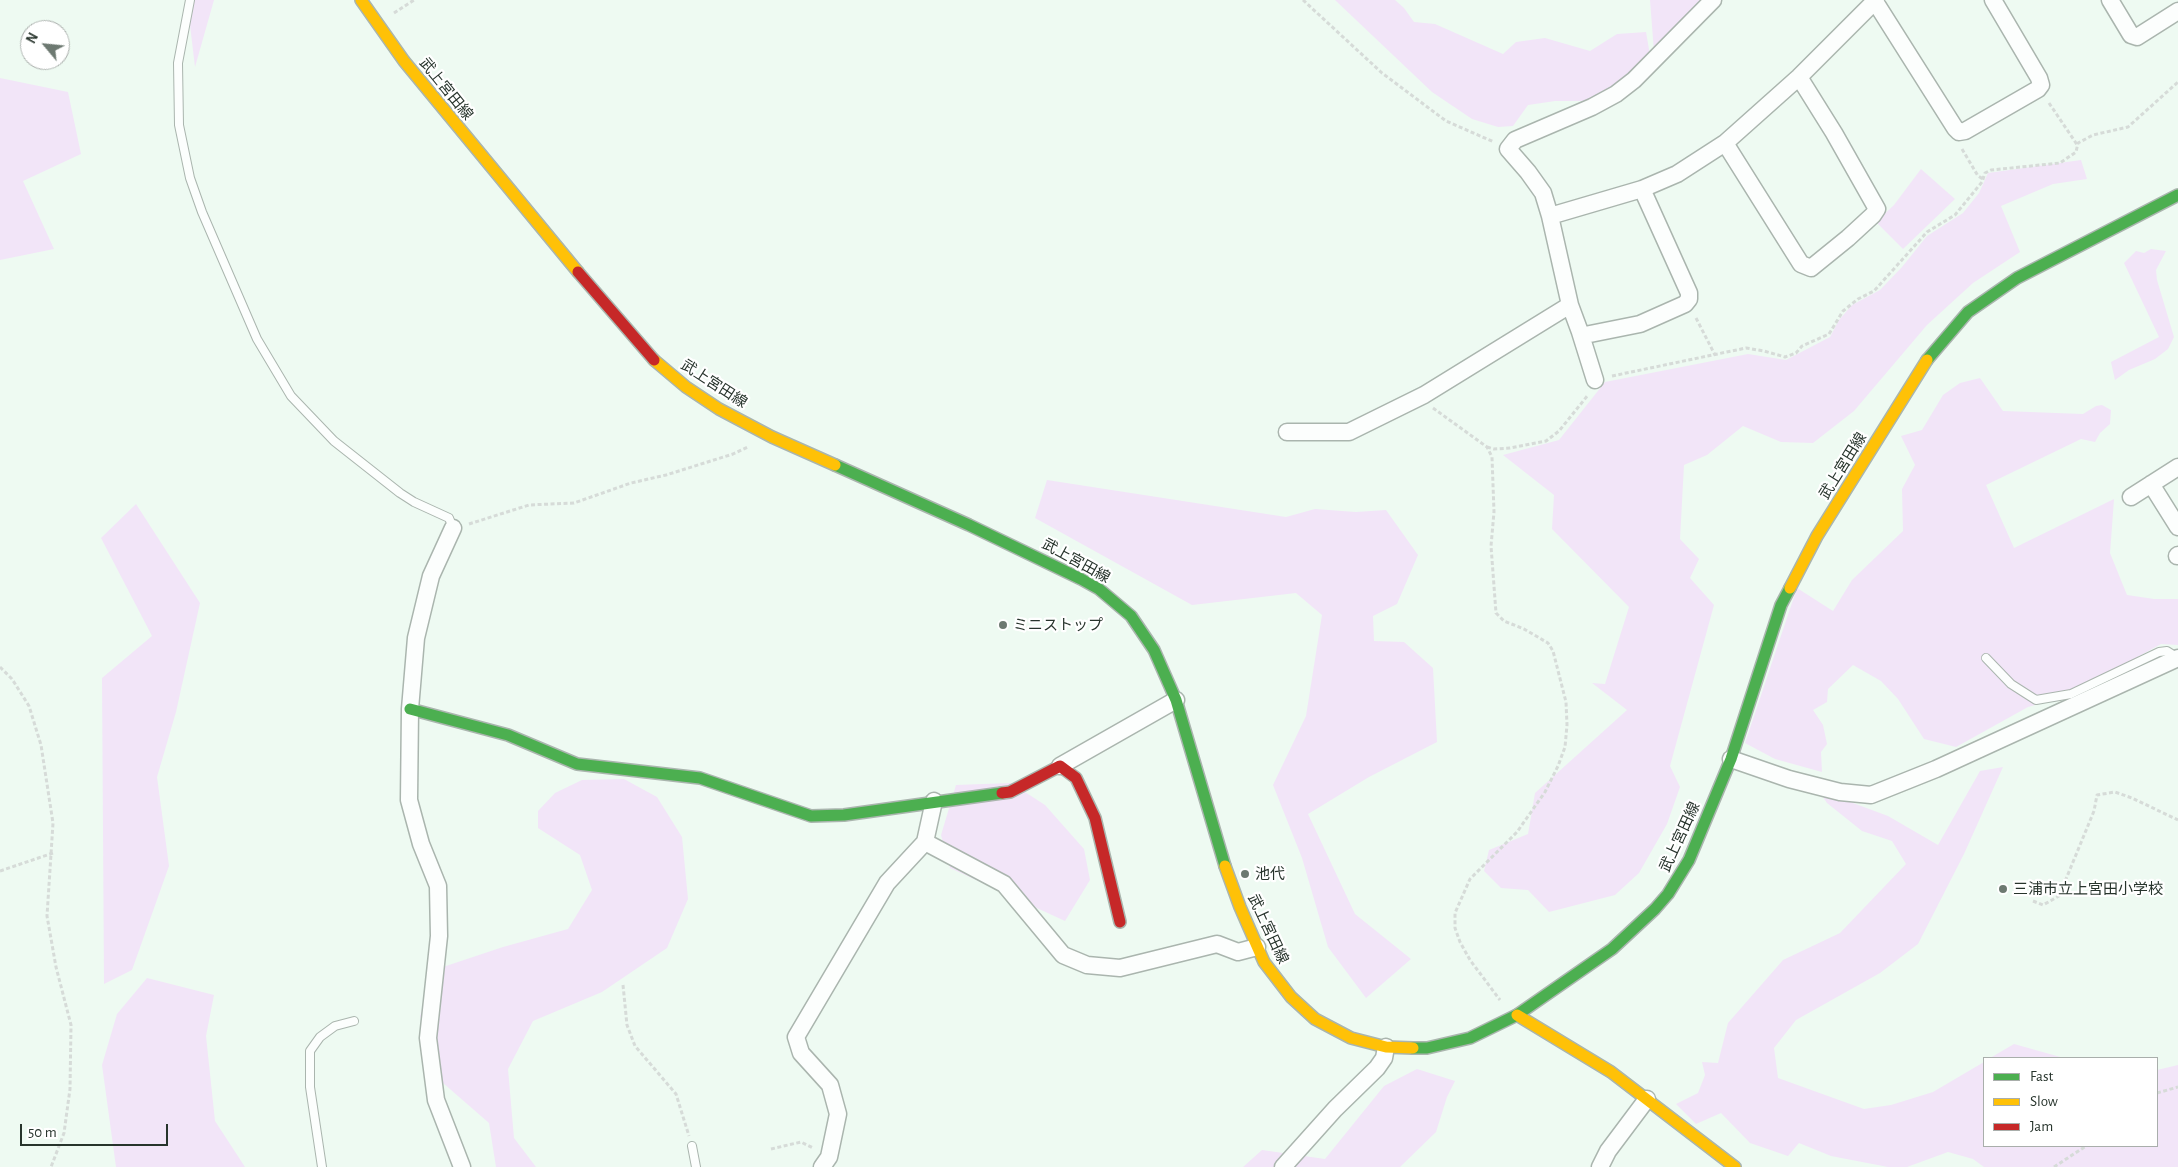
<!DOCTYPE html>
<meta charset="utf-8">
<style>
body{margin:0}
#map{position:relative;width:2178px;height:1167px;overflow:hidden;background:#eefaf2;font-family:"Alegreya Sans",sans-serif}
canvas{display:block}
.legend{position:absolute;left:1983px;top:1057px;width:175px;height:90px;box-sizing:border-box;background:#fff;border:1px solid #a9aeab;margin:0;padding:6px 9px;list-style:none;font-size:15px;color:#27342c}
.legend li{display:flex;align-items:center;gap:10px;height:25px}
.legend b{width:25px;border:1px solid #a9aeab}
.north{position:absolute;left:20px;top:20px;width:50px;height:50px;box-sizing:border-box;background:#fff;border:1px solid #a9aeab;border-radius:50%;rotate:298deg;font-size:14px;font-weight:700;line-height:20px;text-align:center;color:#27342c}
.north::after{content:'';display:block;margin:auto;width:18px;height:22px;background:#6d7971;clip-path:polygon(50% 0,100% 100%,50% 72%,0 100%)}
.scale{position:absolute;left:20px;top:1124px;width:148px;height:22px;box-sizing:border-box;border:2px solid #27342c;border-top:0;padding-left:6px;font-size:15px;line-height:18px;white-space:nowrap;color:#27342c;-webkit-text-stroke:4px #fff;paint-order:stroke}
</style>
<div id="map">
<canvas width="2178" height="1167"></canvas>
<ul class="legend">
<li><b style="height:6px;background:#4caf50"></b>Fast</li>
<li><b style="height:6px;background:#ffc107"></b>Slow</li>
<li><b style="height:6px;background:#c62828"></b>Jam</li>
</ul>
<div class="north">N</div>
<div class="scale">50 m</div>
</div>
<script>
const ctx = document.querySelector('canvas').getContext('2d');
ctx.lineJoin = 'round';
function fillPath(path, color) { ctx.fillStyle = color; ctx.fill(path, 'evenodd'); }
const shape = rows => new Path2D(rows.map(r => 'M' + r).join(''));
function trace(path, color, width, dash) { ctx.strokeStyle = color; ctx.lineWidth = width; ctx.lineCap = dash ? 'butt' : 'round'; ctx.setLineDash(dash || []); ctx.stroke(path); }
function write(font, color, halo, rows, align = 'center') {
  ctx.font = font + ' "Alegreya Sans","Noto Sans JP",sans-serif'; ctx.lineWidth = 4.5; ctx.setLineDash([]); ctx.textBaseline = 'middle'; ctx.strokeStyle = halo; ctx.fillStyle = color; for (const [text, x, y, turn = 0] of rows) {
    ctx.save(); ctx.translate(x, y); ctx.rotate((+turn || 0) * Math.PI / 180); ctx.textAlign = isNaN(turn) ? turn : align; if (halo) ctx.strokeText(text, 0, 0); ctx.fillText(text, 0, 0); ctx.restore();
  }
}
fillPath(shape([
 [187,0,214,0,195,67],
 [1335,0,1395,0,1404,8,1414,22,1435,24,1503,54,1516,42,1545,38,1590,51,1617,34,1646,32,1650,55,1621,85,1591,101,1555,101,1528,105,1513,126,1498,127,1472,119,1432,92],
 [1650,0,1702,0,1654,52],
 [0,78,68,92,81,154,23,181,54,249,0,260],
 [2081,160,2087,179,2053,184,2001,206,2020,252,1973,283,1927,325,1854,411,1813,443,1781,442,1743,426,1707,455,1684,465,1680,539,1699,559,1690,578,1714,605,1670,766,1680,787,1667,824,1639,873,1615,895,1549,912,1528,890,1501,888,1484,871,1489,850,1528,834,1535,793,1627,710,1592,683,1605,684,1629,607,1552,529,1554,495,1503,455,1559,440,1605,382,1748,354,1786,360,1830,337,1839,320,1852,305,1880,290,1902,267,1927,236,1963,213,1979,193,1988,173],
 [1921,169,1955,199,1903,249,1876,222,1894,205],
 [2151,249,2166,251,2156,270,2157,280,2174,337,2168,349,2155,359,2129,370,2115,380,2111,362,2159,337,2124,263,2136,251,2144,253],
 [1980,378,2003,411,2083,414,2096,406,2102,405,2111,410,2110,424,2100,433,2095,442,2081,439,1986,485,2014,548,2114,499,2110,553,2127,595,2154,599,2178,599,2178,645,2161,644,2065,697,2028,707,1956,747,1924,739,1898,699,1881,681,1853,665,1828,689,1827,702,1813,710,1823,725,1827,744,1821,752,1822,772,1775,759,1745,743,1797,588,1833,611,1852,580,1903,531,1902,489,1915,465,1901,436,1922,430,1943,395,1960,383],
 [1047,480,1286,517,1315,509,1356,512,1386,510,1418,555,1397,604,1373,616,1374,641,1404,642,1433,668,1437,742,1369,777,1308,814,1355,914,1411,959,1366,998,1328,947,1302,858,1273,785,1306,716,1322,615,1296,593,1192,605,1035,518],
 [136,504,200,603,176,712,157,777,169,866,132,970,104,984,102,678,152,636,101,538],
 [2003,767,1964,854,1918,944,1880,973,1796,1020,1774,1048,1778,1078,1864,1109,1891,1105,1933,1092,1984,1062,1984,1146,2157,1146,2157,1070,2178,1065,2178,1167,1984,1167,1973,1159,1948,1152,1907,1167,1888,1167,1831,1156,1799,1143,1788,1156,1750,1143,1721,1113,1696,1124,1676,1104,1698,1093,1705,1075,1702,1062,1718,1063,1728,1023,1783,960,1840,933,1906,864,1892,841,1862,831,1827,803,1823,797,1826,793,1888,816,1938,845,1980,771],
 [624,779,657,797,682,837,688,899,667,948,602,992,533,1021,508,1069,514,1138,536,1167,496,1167,489,1123,443,1083,420,1016,434,970,503,947,568,929,592,890,580,855,538,828,538,811,555,793,582,780],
 [1011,783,1045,805,1084,849,1090,880,1065,921,950,868,941,835,956,785],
 [147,978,214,995,206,1036,215,1121,245,1167,116,1167,102,1065,117,1014],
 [2014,1044,2064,1058,1990,1058],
 [1417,1069,1455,1081,1447,1097,1436,1132,1400,1167,1243,1167,1262,1150,1325,1159,1384,1086]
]), '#f2e5f8');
const lane = shape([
 [190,0,178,63,179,125,190,178,202,212,257,339,291,396,334,441,400,493,414,502,449,518,453,528],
 [1986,658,2011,684,2036,700,2071,694,2159,652,2167,651,2178,658],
 [692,1146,696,1167],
 [322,1167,310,1087,310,1051,320,1037,335,1026,354,1021]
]);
const street = shape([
 [1713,0,1634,80,1616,94,1592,107,1515,140,1508,149,1528,172,1543,193,1550,216,1642,189,1677,174,1725,143,1799,77,1876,0],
 [1874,0,1955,128,1959,132,1965,131,2038,89,2041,85,2039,78,1993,0],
 [2110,0,2131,35,2137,37,2178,11],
 [1725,143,1801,264,1811,268,1848,238,1873,215,1877,209,1834,133,1799,77],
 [1550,216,1570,305,1580,332,1585,335,1640,324,1685,304,1689,299,1689,293,1642,189],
 [1580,332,1595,380],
 [1287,432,1349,432,1424,395,1570,305],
 [2151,484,2178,527],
 [2131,497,2178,467],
 [453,528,431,576,416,638,410,709,409,800,421,844,438,886,439,936,428,1038,436,1100,462,1167],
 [2177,556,2178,555],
 [1731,759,1789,779,1840,792,1871,795,1936,769,2178,658],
 [1060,766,1176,700],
 [925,842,1004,884,1063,955,1087,965,1120,968,1217,944,1238,952,1257,947],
 [822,1167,829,1157,838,1114,830,1085,801,1053,796,1037,887,883,925,842,934,801],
 [1283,1167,1335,1109,1377,1068,1384,1058,1386,1047],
 [1600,1167,1608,1151,1647,1099]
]);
const fast = shape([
 [1927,360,1968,312,2017,278,2178,195],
 [835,465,969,525,1081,579,1099,589,1131,616,1154,650,1176,700,1225,866],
 [410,709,508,735,577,764,700,778,811,816,844,815,1002,793],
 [1413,1048,1427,1048,1470,1038,1517,1015,1612,949,1655,909,1668,894,1689,860,1731,759,1781,605,1790,588]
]);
const slow = shape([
 [361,0,404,61,578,272],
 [654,360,686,387,719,409,772,437,835,465],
 [1790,588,1817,536,1927,360],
 [1225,866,1240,907,1264,962,1291,997,1315,1019,1351,1038,1386,1047,1413,1048],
 [1517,1015,1611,1072,1735,1167]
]);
const jam = shape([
 [578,272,654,360],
 [1002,793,1010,792,1060,766,1076,778,1095,818,1120,922]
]);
trace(lane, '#aab5ae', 10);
trace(street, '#aab5ae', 19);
trace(fast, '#aab5ae', 14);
trace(slow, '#aab5ae', 14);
trace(jam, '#aab5ae', 14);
trace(shape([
 [1303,0,1382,73,1446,121,1494,142],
 [394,13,414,0],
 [2049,103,2078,146],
 [1962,149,1978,176,1983,179],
 [1696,318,1715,355],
 [1612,376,1746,348,1764,351,1785,357,1796,353,1802,346,1829,334,1843,311,1858,299,1874,291,1927,232,1955,215,1982,182,1985,173,1991,170,2060,163,2076,152,2078,143,2093,135,2128,127,2178,82],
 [1433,408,1487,447,1492,457,1494,512,1491,546,1496,613,1504,621,1524,629,1548,643,1553,651,1566,702,1567,725,1565,747,1558,766,1545,792,1517,832,1470,879,1455,913,1455,928,1460,942,1470,960,1500,1000],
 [1487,447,1494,449,1510,448,1546,441,1559,431,1588,395],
 [469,524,529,505,574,503,631,483,666,475,733,454,748,447],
 [0,667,12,679,29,706,41,745,53,823,47,916,56,967,71,1025,70,1089,64,1133,51,1167],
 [0,871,53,853],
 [2033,901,2043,905,2059,896,2094,811,2097,795,2115,792,2132,798,2178,820],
 [623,985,627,1025,635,1046,676,1094,689,1136],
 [2157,1093,2178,1087],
 [771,1149,801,1142,813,1148],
 [2054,1167,2086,1146]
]), '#d6dbd8', 3, [4, 2.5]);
trace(lane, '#fcfefd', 8);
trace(street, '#fcfefd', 16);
trace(fast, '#4caf50', 11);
trace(slow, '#ffc107', 11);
trace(jam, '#c62828', 11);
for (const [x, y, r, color] of [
 [1003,625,5,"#6d7971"],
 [1245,874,5,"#6d7971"],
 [2003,889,5,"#6d7971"]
]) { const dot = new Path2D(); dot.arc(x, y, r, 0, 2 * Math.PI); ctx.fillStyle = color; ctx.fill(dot); trace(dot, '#fff', 2); }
write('15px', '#27342c', '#fff', [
 ["武上宮田線",446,89,51],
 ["武上宮田線",714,384,33],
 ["武上宮田線",1843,466,-58],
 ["武上宮田線",1076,561,29],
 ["武上宮田線",1680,837,-65],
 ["武上宮田線",1268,929,65]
]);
write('15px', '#27342c', '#fff', [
 ["ミニストップ",1013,625],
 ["池代",1255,874],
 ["三浦市立上宮田小学校",2013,889]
], 'left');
</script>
